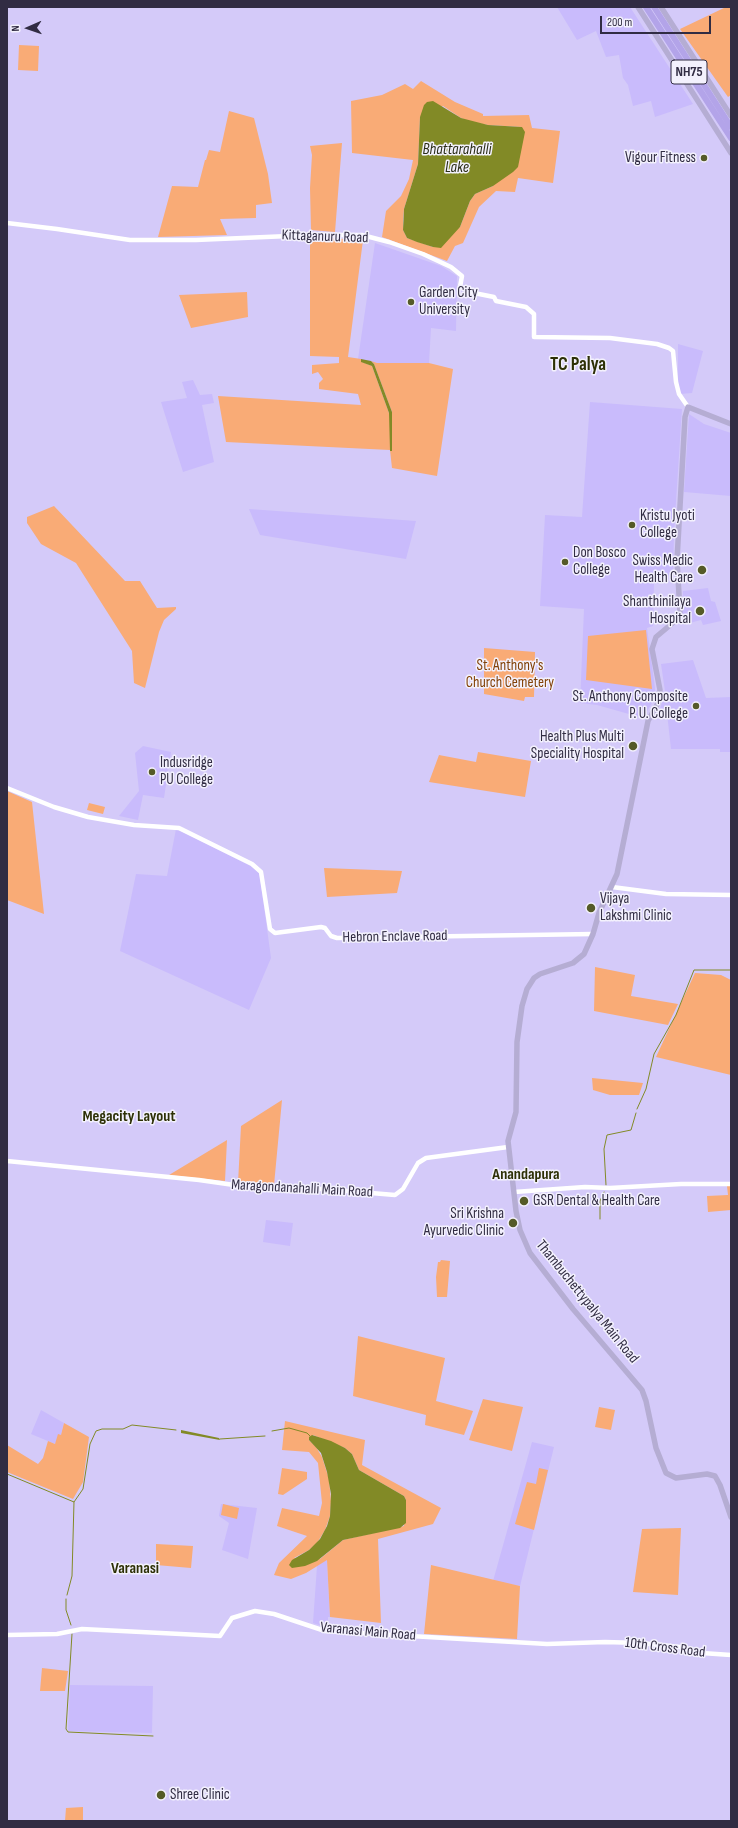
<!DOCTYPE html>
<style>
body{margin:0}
#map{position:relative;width:738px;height:1828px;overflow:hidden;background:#d4caf9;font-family:"Sofia Sans Condensed",sans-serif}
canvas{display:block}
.frame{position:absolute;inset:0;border:8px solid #312c43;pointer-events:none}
.north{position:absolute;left:8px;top:8px;width:40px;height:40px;-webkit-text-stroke:3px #f3f1fd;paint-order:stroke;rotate:268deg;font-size:11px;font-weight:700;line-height:16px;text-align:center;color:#312c43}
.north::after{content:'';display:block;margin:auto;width:14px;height:18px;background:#312c43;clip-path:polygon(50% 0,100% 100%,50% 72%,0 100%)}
.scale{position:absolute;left:600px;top:16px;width:111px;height:18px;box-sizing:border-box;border:2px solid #312c43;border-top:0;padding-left:5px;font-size:12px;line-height:14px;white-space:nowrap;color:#312c43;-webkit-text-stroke:3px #f3f1fd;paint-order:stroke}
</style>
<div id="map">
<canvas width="738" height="1828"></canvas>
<div class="frame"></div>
<div class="north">N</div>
<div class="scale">200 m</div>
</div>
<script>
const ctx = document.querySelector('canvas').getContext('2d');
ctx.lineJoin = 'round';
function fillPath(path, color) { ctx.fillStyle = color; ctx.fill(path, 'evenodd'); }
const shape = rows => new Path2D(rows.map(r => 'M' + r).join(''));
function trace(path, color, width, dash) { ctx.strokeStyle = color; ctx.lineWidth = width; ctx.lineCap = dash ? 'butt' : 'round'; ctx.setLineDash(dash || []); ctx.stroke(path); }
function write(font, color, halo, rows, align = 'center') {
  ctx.font = font + ' "Sofia Sans Condensed",sans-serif'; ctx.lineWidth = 3; ctx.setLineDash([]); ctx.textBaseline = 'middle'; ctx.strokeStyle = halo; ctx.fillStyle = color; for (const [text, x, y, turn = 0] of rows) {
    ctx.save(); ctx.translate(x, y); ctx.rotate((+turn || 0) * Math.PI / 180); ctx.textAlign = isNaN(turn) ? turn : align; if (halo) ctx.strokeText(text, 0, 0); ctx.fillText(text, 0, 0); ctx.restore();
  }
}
fillPath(shape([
 [557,7,630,7,693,104,655,117,651,101,633,106,628,85,623,78,619,55,606,57,596,31,577,40],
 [375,243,441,266,457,276,456,331,431,328,429,363,377,363,358,359],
 [678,344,703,351,692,393,680,394,678,379],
 [193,380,200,395,212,394,214,403,202,405,214,462,183,472,161,402,187,398,182,382],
 [590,402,682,409,674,532,673,578,654,584,653,626,647,628,655,688,655,698,643,718,597,705,580,703,584,609,540,606,545,515,582,517],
 [689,414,704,424,731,433,731,496,684,492],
 [249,509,416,521,406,559,260,535],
 [708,588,711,601,715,602,721,621,703,625,701,620,682,625,683,591],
 [693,660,706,698,731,697,731,752,720,752,720,749,671,749,667,713,659,713,665,691,661,664],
 [143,746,171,752,164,798,143,795,138,820,119,816,139,791,135,753],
 [176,829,259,870,271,958,249,1010,120,951,136,874,167,876],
 [266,1220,293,1223,290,1246,263,1242],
 [41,1410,64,1423,61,1435,55,1444,31,1434],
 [532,1442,554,1447,520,1586,493,1581],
 [221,1504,257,1508,248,1559,222,1550,229,1523,219,1516],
 [327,1559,330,1617,328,1617,328,1624,325,1623,325,1627,313,1623,317,1566],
 [70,1685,153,1686,152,1733,68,1731]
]), '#c9bbfc');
fillPath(shape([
 [726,7,731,7,731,95,728,97,680,29],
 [19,45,39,46,38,71,18,70],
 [421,81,455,102,483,114,483,116,529,115,532,128,560,131,553,183,518,178,515,192,496,191,479,207,463,243,455,246,447,261,382,237,386,211,401,196,409,179,413,160,352,153,351,101,382,95,405,84,413,89],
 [443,106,461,118,471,122,488,125,522,127,493,186,475,194,470,201,460,227,433,247,407,238,403,230,403,221,404,209,418,164,420,117],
 [229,111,254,118,268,174,272,203,256,205,256,218,220,219,227,235,158,237,172,186,198,187,205,160,206,160,209,150,220,152],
 [342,143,335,232,311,230,310,188,312,155,310,146],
 [310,237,363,240,348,357,361,359,362,362,372,366,389,413,392,412,374,364,371,361,377,363,429,363,453,369,437,476,392,468,390,450,226,442,218,396,361,405,358,394,319,389,319,383,323,379,318,372,312,374,312,365,339,363,339,357,310,356],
 [247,292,248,317,191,328,179,295],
 [54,506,125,581,140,581,157,608,176,607,176,609,164,620,159,632,145,688,134,683,132,651,76,563,41,544,27,523,27,517],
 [646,630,652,689,586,680,588,636],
 [484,648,535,652,534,697,525,697,524,701,484,694],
 [478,752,531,761,525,797,429,782,439,755,476,762],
 [7,791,32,802,44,914,7,900],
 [89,803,105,807,103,814,87,810],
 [324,868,402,871,397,893,327,897],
 [595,967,635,975,631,996,678,1004,668,1025,594,1011],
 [695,973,721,975,731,980,731,1075,656,1057],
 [592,1078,643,1083,639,1095,610,1095,593,1090],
 [282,1100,274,1185,238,1183,241,1126],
 [227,1140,225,1181,169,1175],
 [727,1186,731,1186,731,1210,708,1212,707,1196,728,1195],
 [441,1260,450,1261,447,1297,437,1297,436,1277,438,1262,440,1262],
 [358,1336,445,1358,436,1401,473,1411,464,1435,425,1425,426,1415,353,1396],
 [483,1399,523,1407,512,1451,469,1440],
 [599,1407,615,1410,611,1430,595,1427],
 [285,1421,365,1440,362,1465,441,1508,433,1524,378,1539,381,1623,330,1617,327,1560,306,1573,291,1579,274,1575,279,1563,307,1536,277,1526,282,1508,319,1516,322,1503,318,1463,309,1452,282,1450],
 [313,1435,345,1448,352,1454,359,1470,404,1496,406,1500,404,1526,343,1540,320,1559,294,1558,309,1550,317,1543,325,1530,330,1516,331,1501,329,1479,322,1457,316,1447,309,1440],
 [64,1423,89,1437,83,1482,73,1499,7,1472,7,1445,38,1464,43,1458,48,1441,55,1444,58,1434,61,1435],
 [282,1468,307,1472,307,1479,283,1495,278,1494],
 [539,1468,548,1470,534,1530,515,1524,527,1482,536,1484],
 [223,1504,239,1508,237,1519,221,1515],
 [681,1528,678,1595,633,1592,642,1529],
 [156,1544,193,1546,191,1568,156,1565],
 [431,1565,520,1586,517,1639,424,1634],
 [42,1668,68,1671,65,1691,40,1691],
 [83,1807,83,1821,65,1821,66,1808]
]), '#f9ab76');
fillPath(shape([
 [433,101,461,118,488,125,522,127,525,132,518,167,513,172,493,186,475,194,470,201,460,227,441,248,433,247,417,242,407,238,403,230,404,209,418,164,420,117,424,105,427,102],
 [361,359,371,361,374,364,392,412,392,451,390,451,389,413,372,366,361,362],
 [181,1430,219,1438,220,1440,181,1433],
 [312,1435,331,1441,345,1448,352,1454,359,1470,404,1496,406,1500,406,1523,400,1528,343,1540,317,1561,305,1566,292,1568,289,1565,292,1560,309,1550,320,1539,327,1526,330,1516,331,1494,327,1472,321,1453,309,1440,309,1437]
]), '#828a26');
trace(shape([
 [637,1109,646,1089,654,1054,676,1015,694,970,731,970],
 [606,1185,604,1149,607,1135,631,1130,636,1113],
 [600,1219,600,1201,604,1192],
 [272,1431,289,1428,307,1433,310,1436],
 [220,1439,265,1436],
 [7,1474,74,1502,83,1489,90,1444,96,1431,102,1429,123,1429,132,1425,176,1430],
 [67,1595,72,1576,74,1502],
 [66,1599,66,1610,71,1625],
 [72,1634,66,1729,68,1732,153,1736]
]), '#828a26', 1);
trace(shape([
 [7,223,57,229,130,240,196,240,312,235,362,235,389,242,423,254,451,267,462,276,460,287,474,293,494,297,496,301,526,307,534,314,534,337,610,338,657,344,669,348,673,351,676,382,679,394,688,407],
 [7,788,54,807,88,817,134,825,179,828,252,864,261,872,270,929,275,933,321,927,325,928,331,936,337,938,593,934],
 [612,887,666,894,731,895],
 [7,1161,199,1180,262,1189,323,1189,395,1195,403,1189,418,1163,426,1158,508,1147],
 [514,1192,585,1187,610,1188,681,1184,731,1184],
 [7,1635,57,1634,82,1629,220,1636,232,1618,255,1611,274,1614,325,1631,547,1644,605,1642,640,1643,680,1647,687,1652,731,1655]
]), '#fff', 4.5);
trace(shape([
 [638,7,731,153],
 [661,7,731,116],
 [731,424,688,407,685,417,677,560,680,612,675,621,656,637,652,649,660,690,658,703,648,721,617,874,599,913,593,934,584,954,573,963,540,974,534,978,527,989,522,1006,517,1042,516,1112,508,1141,516,1211,520,1230,530,1253,573,1309,642,1390,646,1401,656,1448,666,1473,676,1478,707,1474,715,1476,720,1485,731,1517]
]), '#b5add3', 5.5);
trace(shape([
 [646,7,731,138],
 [654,7,731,127]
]), '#b3a4e9', 6);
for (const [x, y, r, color] of [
 [704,158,4,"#555a28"],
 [411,302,4,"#555a28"],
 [632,525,4,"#555a28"],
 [565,562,4,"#555a28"],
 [702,570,5,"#555a28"],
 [700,611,5,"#555a28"],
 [696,706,4,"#555a28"],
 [633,746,5,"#555a28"],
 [152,772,4,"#555a28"],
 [591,908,5,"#555a28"],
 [524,1201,5,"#555a28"],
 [513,1223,5,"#555a28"],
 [161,1795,5,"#555a28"]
]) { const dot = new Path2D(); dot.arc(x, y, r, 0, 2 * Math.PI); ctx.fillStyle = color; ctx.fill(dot); trace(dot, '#f3f1fd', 1.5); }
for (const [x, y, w] of [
 [689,72,36]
]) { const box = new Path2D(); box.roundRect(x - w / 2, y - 12, w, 24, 3); ctx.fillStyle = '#f3f1fd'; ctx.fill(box); trace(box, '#312c43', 1); }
write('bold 14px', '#312c43', null, [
 ["NH75",689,72]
]);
write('15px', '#312c43', '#f3f1fd', [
 ["Vigour Fitness",696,158,"right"],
 ["Garden City",419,293],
 ["University",419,310],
 ["Kristu Jyoti",640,516],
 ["College",640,533],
 ["Don Bosco",573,553],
 ["College",573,570],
 ["Swiss Medic",693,561,"right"],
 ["Health Care",693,578,"right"],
 ["Shanthinilaya",691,602,"right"],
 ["Hospital",691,619,"right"],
 ["St. Anthony Composite",688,697,"right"],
 ["P. U. College",688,714,"right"],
 ["Health Plus Multi",624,737,"right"],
 ["Speciality Hospital",624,754,"right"],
 ["Indusridge",160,763],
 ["PU College",160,780],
 ["Vijaya",600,899],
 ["Lakshmi Clinic",600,916],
 ["GSR Dental & Health Care",533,1201],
 ["Sri Krishna",504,1214,"right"],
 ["Ayurvedic Clinic",504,1231,"right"],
 ["Shree Clinic",170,1795]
], 'left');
write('15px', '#312c43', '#f3f1fd', [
 ["Kittaganuru Road",325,237,2],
 ["Hebron Enclave Road",395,937,-1],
 ["Maragondanahalli Main Road",302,1189,3],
 ["Thambuchettypalya Main Road",587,1302,51],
 ["Varanasi Main Road",368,1632,5],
 ["10th Cross Road",665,1648,7]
]);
write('15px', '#824107', '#f3f1fd', [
 ["St. Anthony's",510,666],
 ["Church Cemetery",510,683]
]);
write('italic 16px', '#2b2e18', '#f3f1fd', [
 ["Bhattarahalli",457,150],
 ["Lake",457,168]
]);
write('bold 16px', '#2d3006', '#f3f1fd', [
 ["Megacity Layout",129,1117],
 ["Anandapura",526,1175],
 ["Varanasi",135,1569]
]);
write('bold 19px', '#2d3006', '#f3f1fd', [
 ["TC Palya",578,365]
]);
</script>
